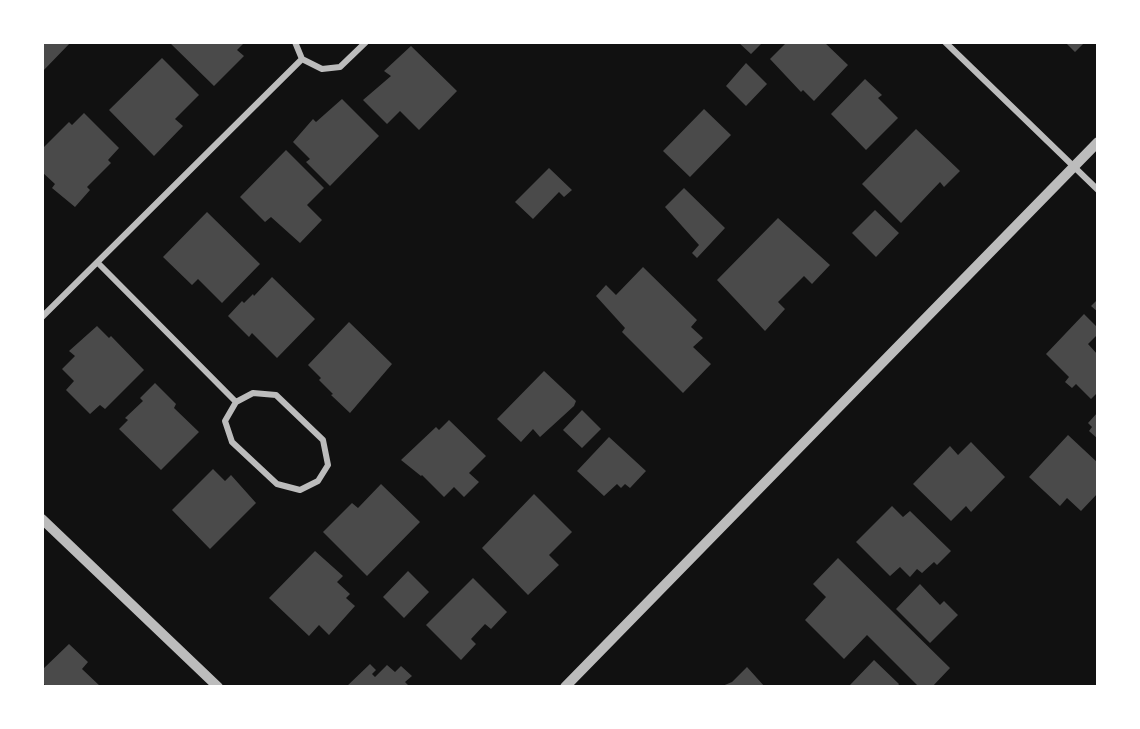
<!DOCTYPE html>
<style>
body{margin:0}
#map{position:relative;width:1140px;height:729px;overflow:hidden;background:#111;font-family:"Fira Sans Condensed",sans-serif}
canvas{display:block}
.frame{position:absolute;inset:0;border:44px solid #fff;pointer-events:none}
</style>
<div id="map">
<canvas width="1140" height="729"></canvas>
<div class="frame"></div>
</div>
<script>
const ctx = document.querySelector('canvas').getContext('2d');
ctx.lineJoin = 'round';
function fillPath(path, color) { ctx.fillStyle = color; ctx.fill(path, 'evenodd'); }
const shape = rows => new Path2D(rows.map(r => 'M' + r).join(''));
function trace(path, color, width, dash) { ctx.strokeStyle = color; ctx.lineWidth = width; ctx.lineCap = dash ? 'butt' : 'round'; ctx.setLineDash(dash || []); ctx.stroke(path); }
fillPath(shape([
 [42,42,71,42,42,72],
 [169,42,245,42,237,50,244,56,214,86],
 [738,42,763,42,751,54],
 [787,42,824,42,848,65,814,101,803,90,801,92,770,59],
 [1065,42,1085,42,1075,52],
 [411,46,457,91,419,130,400,111,387,124,363,100,391,76,384,71],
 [162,58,199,95,175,119,183,126,154,156,109,110],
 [746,63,767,84,746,106,726,86],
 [865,79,882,95,878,98,898,118,866,150,831,114],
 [342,99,379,136,330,186,306,162,310,159,293,142,313,119,316,122],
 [704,109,731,135,690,177,663,151],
 [84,113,119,148,108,160,111,163,87,187,90,190,75,207,52,188,55,184,42,172,42,149,69,122,72,125],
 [916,129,960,171,944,187,940,182,901,223,862,184],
 [286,150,324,188,307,205,322,220,300,243,271,217,265,222,240,197],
 [549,168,572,190,564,197,559,192,533,219,515,202],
 [684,188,725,228,697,258,692,253,699,245,665,207],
 [875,210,899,233,876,257,852,233],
 [207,212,260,264,222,303,198,279,192,285,163,257],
 [778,218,830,265,812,284,804,276,778,302,785,309,765,331,717,280],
 [643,267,697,320,691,327,703,338,693,347,711,364,683,393,622,332,625,328,596,296,606,285,616,295],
 [272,277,315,319,277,358,252,333,249,337,228,316,242,301,244,303,253,294,254,296],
 [1098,299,1098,312,1091,306],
 [1084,314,1098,328,1098,334,1088,344,1098,355,1098,392,1091,399,1076,384,1072,388,1065,382,1069,377,1046,354],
 [349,322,392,364,350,413,331,395,333,394,319,380,321,378,308,365],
 [97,326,109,338,111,336,144,370,105,409,100,405,90,414,66,390,74,381,62,369,75,356,69,351],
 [544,371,576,401,574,406,540,437,533,429,521,442,497,419],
 [155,383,176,404,174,408,199,432,161,470,119,429,128,420,125,418,143,401,140,398],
 [582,410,601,429,582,448,563,430],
 [1098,412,1098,439,1089,431,1092,427,1088,423],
 [449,420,486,456,469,473,479,482,464,497,454,487,444,497,422,475,421,476,401,460,436,427,439,430],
 [1068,435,1098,463,1098,493,1081,511,1067,498,1060,506,1029,477],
 [609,437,646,471,630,488,625,484,621,488,617,484,604,496,577,471],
 [971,442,1005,477,971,512,966,506,951,521,913,484,950,446,958,455],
 [213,469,225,481,231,475,256,503,210,549,172,510],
 [381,484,420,522,367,576,323,532,352,503,358,508],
 [534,494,572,532,549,555,559,565,528,595,482,548],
 [892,506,903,517,910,511,951,551,937,565,934,562,922,573,917,569,910,577,900,567,890,576,856,542],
 [315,551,343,576,337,582,350,594,346,598,355,606,329,635,319,625,309,636,269,598],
 [838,558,950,668,932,687,919,687,867,635,844,659,805,620,826,597,813,584],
 [408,571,429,592,404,618,383,597],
 [473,578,507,612,491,629,485,624,471,639,476,644,461,660,426,625],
 [920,584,940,605,944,601,958,615,930,643,896,609],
 [69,644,88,662,82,669,101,687,47,687,42,682,42,670],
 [874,660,899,684,897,687,850,685],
 [370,664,376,670,372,674,375,677,387,665,395,672,401,666,412,676,405,682,410,687,346,687],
 [747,667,765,687,720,687,732,682]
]), '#4a4a4a');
trace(shape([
 [295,42,302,59,322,69,340,67,366,42],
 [945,42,1098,190],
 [99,264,236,402,225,421,232,442,277,484,300,490,318,481,328,465,323,440,276,395,253,393,236,402],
 [42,317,302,59]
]), '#bcbcbc', 6);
trace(shape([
 [42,519,218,687],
 [565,687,1098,142]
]), '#bcbcbc', 10);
</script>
